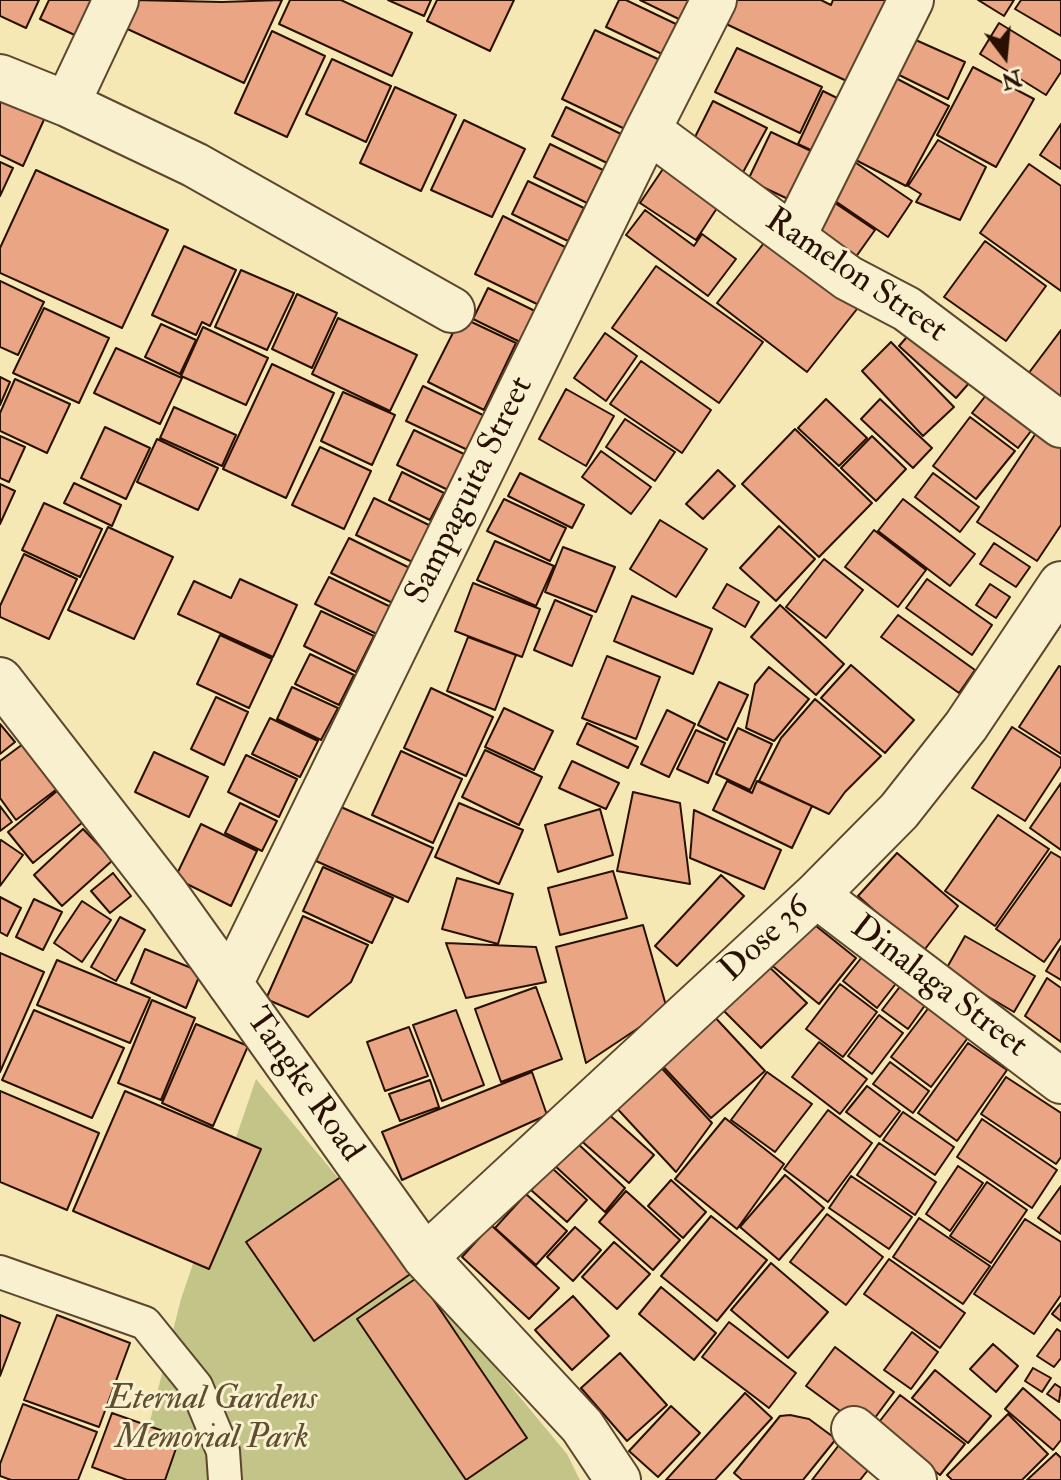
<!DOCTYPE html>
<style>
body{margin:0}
#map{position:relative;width:1061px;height:1480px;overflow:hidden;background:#f6e8b5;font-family:"IM FELL Double Pica",serif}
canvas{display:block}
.north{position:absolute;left:965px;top:16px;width:80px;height:80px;-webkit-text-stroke:6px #f9f0cf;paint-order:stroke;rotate:164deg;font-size:22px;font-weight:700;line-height:32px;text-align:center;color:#291000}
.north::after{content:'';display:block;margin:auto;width:28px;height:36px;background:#291000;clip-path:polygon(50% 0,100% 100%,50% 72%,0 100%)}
</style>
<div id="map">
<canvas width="1061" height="1480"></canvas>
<div class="north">N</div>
</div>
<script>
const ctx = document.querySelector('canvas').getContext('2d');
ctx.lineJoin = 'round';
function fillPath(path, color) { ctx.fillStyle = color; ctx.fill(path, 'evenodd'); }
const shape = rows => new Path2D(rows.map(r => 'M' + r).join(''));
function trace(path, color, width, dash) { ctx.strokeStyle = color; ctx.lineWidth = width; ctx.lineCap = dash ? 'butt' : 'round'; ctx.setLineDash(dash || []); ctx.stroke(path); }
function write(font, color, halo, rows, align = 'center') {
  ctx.font = font + ' "IM FELL Double Pica",serif'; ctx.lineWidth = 6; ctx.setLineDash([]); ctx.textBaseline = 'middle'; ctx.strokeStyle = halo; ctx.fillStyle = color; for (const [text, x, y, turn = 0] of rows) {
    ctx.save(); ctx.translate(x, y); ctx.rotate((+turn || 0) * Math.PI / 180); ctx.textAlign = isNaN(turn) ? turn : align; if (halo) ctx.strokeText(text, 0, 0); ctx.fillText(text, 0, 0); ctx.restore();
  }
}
fillPath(shape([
 [256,1079,567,1454,580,1480,135,1480,181,1299]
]), '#c3c488');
const building = shape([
 [0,0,39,0,26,28,0,16,0,0],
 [49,0,112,0,92,43,40,19,49,0],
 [134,0,222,2,282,0,244,83,121,26,134,0],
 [290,0,341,0,412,33,392,76,279,24,290,0],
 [388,0,431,0,424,16,388,0],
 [437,0,514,0,490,51,427,21,437,0],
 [619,0,626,0,678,25,662,54,606,27,619,0],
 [640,0,696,0,685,22,640,0],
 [733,0,821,0,831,5,833,0,893,0,853,84,722,22,733,0],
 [978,0,1014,0,1004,16,978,0],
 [1021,0,1061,0,1061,36,1015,9,1021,0],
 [999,23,1061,61,1061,72,1046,95,980,54,999,23],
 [595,30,660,60,625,129,562,99,595,30],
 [272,31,325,56,287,137,235,113,272,31],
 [909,37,965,62,948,99,893,72,909,37],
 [737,48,822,87,800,133,715,92,737,48],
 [332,59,391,86,366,142,306,114,332,59],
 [973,67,1034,99,996,167,937,135,973,67],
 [890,75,949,106,906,186,848,156,890,75],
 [395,87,456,115,421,191,360,163,395,87],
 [0,91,47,113,23,166,0,155,0,91],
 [823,91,855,107,830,159,798,144,823,91],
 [713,101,767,128,741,176,689,149,713,101],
 [566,107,621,134,607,163,552,136,566,107],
 [464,120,525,149,492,217,431,190,464,120],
 [1061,124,1061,169,1040,155,1061,124],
 [771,132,830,160,807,208,748,180,771,132],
 [938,140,986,167,960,220,916,202,921,194,908,186,938,140],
 [550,144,603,170,587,203,534,177,550,144],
 [846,156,912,201,888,237,822,192,846,156],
 [671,157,727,193,696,240,640,203,671,157],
 [0,162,13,168,0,196,0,162],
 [1029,164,1061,186,1061,291,980,233,1029,164],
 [36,170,168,230,122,328,0,273,0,248,36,170],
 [528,181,584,208,568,241,512,214,528,181],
 [826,197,875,230,848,268,800,234,826,197],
 [645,210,694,246,702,234,736,259,708,296,626,235,645,210],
 [503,216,567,248,539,305,475,274,503,216],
 [771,234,861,304,807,372,717,303,771,234],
 [985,241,1046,286,1006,341,944,297,985,241],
 [184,246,236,270,210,326,202,322,196,335,152,315,184,246],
 [656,266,763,342,719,403,612,328,656,266],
 [241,270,294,293,267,350,215,327,241,270],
 [0,281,44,302,18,355,0,347,0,281],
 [488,288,535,311,520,342,473,319,488,288],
 [297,294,337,313,312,368,272,349,297,294],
 [44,308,109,338,79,403,13,373,44,308],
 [461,317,516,343,484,410,428,382,461,317],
 [338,318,417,355,390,411,312,374,338,318],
 [920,322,977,374,956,398,899,346,920,322],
 [161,324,196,340,180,374,145,357,161,324],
 [203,327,268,358,246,405,181,376,203,327],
 [1061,330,1061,398,1028,374,1061,330],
 [605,333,637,356,606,401,574,378,605,333],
 [891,342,954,407,923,436,862,371,891,342],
 [116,348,182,378,160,424,94,393,116,348],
 [641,361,711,410,682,453,610,404,641,361],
 [272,364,334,393,286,498,223,469,272,364],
 [0,377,10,382,0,405,0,377],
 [15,379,70,404,47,453,0,431,0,413,15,379],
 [998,380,1044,414,1018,448,972,413,998,380],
 [423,386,489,418,472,452,406,421,423,386],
 [566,389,614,416,586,466,539,439,566,389],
 [343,392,395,415,372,465,321,441,343,392],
 [826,399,867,438,839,466,798,428,826,399],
 [880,399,932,448,913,468,861,419,880,399],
 [174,407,236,435,222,466,160,438,174,407],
 [970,417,1015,451,976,499,933,466,970,417],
 [625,419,675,452,655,481,606,447,625,419],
 [1044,421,1061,432,1061,525,1037,561,977,522,1044,421],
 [105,427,150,448,126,499,81,478,105,427],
 [795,429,872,503,819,557,742,484,795,429],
 [414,430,466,455,448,490,397,465,414,430],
 [0,436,25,447,9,482,0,478,0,436],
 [872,436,906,469,876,501,841,468,872,436],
 [157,439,218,468,198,510,137,482,157,439],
 [320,447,371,471,344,529,292,505,320,447],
 [601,451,651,487,631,514,582,477,601,451],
 [718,470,735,486,703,519,686,504,718,470],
 [402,472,444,493,430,520,389,500,402,472],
 [520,473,584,505,572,528,508,496,520,473],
 [933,473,979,507,960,532,915,497,933,473],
 [74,483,121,505,112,526,64,503,74,483],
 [0,484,15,491,0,524,0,484],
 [374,498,443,532,425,568,356,535,374,498],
 [504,499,566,528,550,561,487,531,504,499],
 [903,499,975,554,950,586,878,531,903,499],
 [44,503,102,529,80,577,22,550,44,503],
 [660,520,707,549,676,597,630,569,660,520],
 [779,526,815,559,776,601,740,568,779,526],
 [108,527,173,557,134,639,68,610,108,527],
 [874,530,926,570,898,607,845,567,874,530],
 [349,538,424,575,407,610,331,573,349,538],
 [495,541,554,566,536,606,477,580,495,541],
 [994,543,1030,567,1016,587,980,564,994,543],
 [563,547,615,567,596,612,545,592,563,547],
 [24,554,77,579,49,639,0,617,0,606,24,554],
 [824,559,863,590,826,638,786,607,824,559],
 [329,577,395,609,381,636,315,604,329,577],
 [240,579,297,605,273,657,178,614,194,581,231,598,240,579],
 [927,579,992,625,972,655,906,608,927,579],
 [473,583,540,609,522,657,455,631,473,583],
 [727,584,759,602,745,627,713,608,727,584],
 [990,584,1010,597,996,618,976,605,990,584],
 [632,596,712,629,693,674,614,641,632,596],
 [555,600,592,616,572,666,534,650,555,600],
 [780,605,844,664,816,695,751,637,780,605],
 [321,611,374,636,356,672,304,646,321,611],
 [898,615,975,670,959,693,881,637,898,615],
 [220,635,272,659,249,708,197,684,220,635],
 [468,637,516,655,495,710,447,691,468,637],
 [310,654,354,675,339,705,295,684,310,654],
 [607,656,660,677,636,739,582,718,607,656],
 [851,665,914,720,885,753,821,698,851,665],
 [1059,666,1061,667,1061,754,1019,727,1059,666],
 [769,667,809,699,774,741,746,728,755,684,769,667],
 [719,682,748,695,727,740,698,725,719,682],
 [292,687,338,708,321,740,277,719,292,687],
 [431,688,493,717,466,776,404,748,431,688],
 [216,697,248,712,224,765,191,749,216,697],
 [815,699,881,756,845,792,829,814,759,781,781,738,815,699],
 [504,708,553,731,534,770,485,747,504,708],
 [667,710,695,724,669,777,641,764,667,710],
 [270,718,318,741,300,777,252,754,270,718],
 [587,723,638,747,628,768,577,744,587,723],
 [0,724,15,742,0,754,0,724],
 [1012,727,1061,758,1061,766,1025,821,972,788,1012,727],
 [738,728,772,744,750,790,716,774,738,728],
 [696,730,725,743,708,783,677,769,696,730],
 [23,744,57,789,16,820,0,798,0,761,23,744],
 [485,750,542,777,519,825,462,797,485,750],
 [401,751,462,779,433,843,372,815,401,751],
 [154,752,208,777,189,817,135,792,154,752],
 [246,755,297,779,279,817,228,792,246,755],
 [572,761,619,783,606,809,559,788,572,761],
 [727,781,752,793,757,781,812,806,792,848,713,810,727,781],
 [1061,783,1061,850,1030,828,1061,783],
 [57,791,83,822,33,863,8,832,57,791],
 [633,792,680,803,690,884,617,871,633,792],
 [240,803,277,821,262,851,225,833,240,803],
 [459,803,523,830,499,884,435,857,459,803],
 [0,806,12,822,0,831,0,806],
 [341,807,433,848,408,902,316,861,341,807],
 [600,809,613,855,558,872,545,825,600,809],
 [694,810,781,850,764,889,690,858,694,810],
 [998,815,1049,849,995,926,945,891,998,815],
 [201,824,257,851,231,906,175,878,201,824],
 [83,829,113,860,62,906,34,875,83,829],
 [1,840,23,855,0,886,0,841,1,840],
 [1051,852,1061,858,1061,938,1044,962,996,929,1051,852],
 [897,853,958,906,922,953,858,896,897,853],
 [323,867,393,898,372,943,303,911,323,867],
 [613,871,627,918,560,935,548,888,613,871],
 [113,873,131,896,110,913,91,891,113,873],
 [721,875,744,896,677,966,655,946,721,875],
 [457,878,513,894,498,944,442,929,457,878],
 [0,897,21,908,7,936,0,932,0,897],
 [34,899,62,912,43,950,16,937,34,899],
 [82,901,111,920,82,962,54,943,82,901],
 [801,914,856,958,819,1004,764,959,801,914],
 [303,916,368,945,351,982,308,1017,266,999,303,916],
 [120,917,145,930,116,981,91,967,120,917],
 [643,925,667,1009,586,1063,556,947,643,925],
 [965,936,1035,976,1014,1012,945,971,965,936],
 [446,943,536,947,546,982,466,998,446,943],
 [1061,946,1061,980,1046,971,1061,946],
 [145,949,201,972,186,1008,131,983,145,949],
 [866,952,901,977,877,1008,843,981,866,952],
 [0,953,44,972,0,1072,0,953],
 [57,960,150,998,130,1043,37,1005,57,960],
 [762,960,807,1003,761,1048,718,1005,762,960],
 [908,976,933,994,908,1029,882,1010,908,976],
 [1047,978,1061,988,1061,1042,1025,1016,1047,978],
 [840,984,877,1012,843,1057,806,1029,840,984],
 [536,987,562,1059,501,1082,475,1009,536,987],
 [152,1000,195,1018,161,1100,118,1083,152,1000],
 [930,1006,970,1035,931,1087,891,1057,930,1006],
 [34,1010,124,1048,92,1118,2,1080,34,1010],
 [456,1010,484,1085,442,1101,413,1025,456,1010],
 [711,1013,765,1071,711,1118,658,1061,711,1013],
 [879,1015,903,1033,872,1074,848,1056,879,1015],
 [196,1024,248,1046,213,1126,162,1103,196,1024],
 [409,1027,428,1076,385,1091,367,1042,409,1027],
 [819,1042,867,1079,840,1114,792,1077,819,1042],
 [968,1043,1007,1070,957,1141,918,1113,968,1043],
 [656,1062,712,1123,676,1172,612,1103,656,1062],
 [890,1062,929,1091,913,1113,873,1084,890,1062],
 [532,1072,547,1115,402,1180,382,1132,532,1072],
 [767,1072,812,1104,775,1152,731,1120,767,1072],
 [1006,1077,1061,1113,1061,1157,1056,1164,981,1114,1006,1077],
 [430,1080,439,1107,400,1121,389,1094,430,1080],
 [867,1086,900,1111,880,1137,846,1112,867,1086],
 [0,1091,99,1133,67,1210,0,1182,0,1091],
 [125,1091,261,1149,209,1269,73,1211,125,1091],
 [595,1102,654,1155,629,1183,569,1130,595,1102],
 [828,1110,872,1143,828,1202,784,1169,828,1110],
 [903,1112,954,1147,935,1175,883,1140,903,1112],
 [725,1118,784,1164,737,1229,675,1179,725,1118],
 [982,1119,1057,1170,1032,1208,957,1157,982,1119],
 [576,1142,625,1188,605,1212,554,1165,576,1142],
 [879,1143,936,1182,915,1215,857,1175,879,1143],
 [958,1166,983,1183,950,1231,926,1214,958,1166],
 [552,1168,587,1200,567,1222,531,1190,552,1168],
 [351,1170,419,1268,314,1341,246,1242,351,1170],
 [785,1175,824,1208,779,1260,740,1227,785,1175],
 [851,1176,912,1217,889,1249,829,1208,851,1176],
 [671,1180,706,1212,683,1238,648,1206,671,1180],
 [987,1182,1027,1210,991,1263,950,1236,987,1182],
 [1061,1186,1061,1234,1038,1218,1061,1186],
 [626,1191,680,1240,653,1270,599,1222,626,1191],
 [526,1194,567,1231,536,1265,495,1228,526,1194],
 [827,1214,883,1257,846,1305,790,1262,827,1214],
 [711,1216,767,1260,717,1321,661,1276,711,1216],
 [919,1218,990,1266,963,1304,893,1257,919,1218],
 [1025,1219,1061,1242,1061,1295,1034,1334,974,1294,1025,1219],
 [491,1225,559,1288,529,1319,462,1257,491,1225],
 [575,1227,601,1250,573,1281,547,1257,575,1227],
 [614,1242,650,1274,617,1309,582,1277,614,1242],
 [889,1259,965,1313,940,1348,864,1294,889,1259],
 [771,1263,828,1312,788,1358,731,1310,771,1263],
 [418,1277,527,1438,466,1480,357,1319,418,1277],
 [661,1287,716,1333,694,1360,639,1314,661,1287],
 [573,1296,609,1336,572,1370,535,1330,573,1296],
 [1061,1303,1061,1321,1052,1314,1061,1303],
 [0,1315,20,1323,0,1376,0,1315],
 [57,1315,130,1343,99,1427,24,1400,57,1315],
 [729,1322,796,1373,769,1408,702,1357,729,1322],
 [1057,1329,1061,1332,1061,1358,1054,1367,1037,1356,1057,1329],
 [912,1332,938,1352,911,1389,884,1370,912,1332],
 [993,1344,1018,1366,996,1392,970,1369,993,1344],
 [835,1347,894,1392,866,1430,806,1386,835,1347],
 [620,1353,667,1405,627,1441,581,1388,620,1353],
 [1033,1368,1051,1378,1042,1392,1025,1381,1033,1368],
 [935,1370,991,1416,968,1443,912,1398,935,1370],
 [1055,1384,1061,1388,1059,1402,1047,1394,1055,1384],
 [1023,1388,1061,1421,1061,1440,1053,1450,1005,1409,1023,1388],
 [745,1393,772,1418,715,1480,666,1480,745,1393],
 [900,1395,965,1444,940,1475,876,1426,900,1395],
 [23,1404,97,1432,78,1480,11,1480,0,1476,0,1464,23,1404],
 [671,1406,700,1433,658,1477,629,1451,671,1406],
 [112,1413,180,1437,165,1480,127,1480,92,1467,112,1413],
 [1008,1414,1048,1454,1022,1480,952,1480,947,1475,1008,1414],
 [790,1415,809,1419,836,1439,803,1480,742,1480,734,1473,780,1416,790,1415],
 [842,1441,872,1465,860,1480,812,1480,842,1441],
 [1056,1453,1061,1458,1061,1480,1027,1480,1056,1453]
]);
fillPath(building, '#e9a584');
trace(building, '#291000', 2);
const service = shape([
 [0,1272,145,1323,196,1386,223,1451,225,1480]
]);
const minor = shape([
 [0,77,67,104,195,165,452,310],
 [67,104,116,0],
 [648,130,848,278,907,309,1061,425],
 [793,237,911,0],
 [0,680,166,894,425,1257,582,1426,618,1480],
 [816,895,1061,1081],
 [230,984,648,130,714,0],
 [425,1257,816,895,899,811,966,726,1061,584],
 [854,1429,914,1480]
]);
trace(service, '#5c462d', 36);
trace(minor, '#5c462d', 48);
trace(service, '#f9f0cf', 32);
trace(minor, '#f9f0cf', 44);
write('34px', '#291000', '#f9f0cf', [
 ["Ramelon Street",855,277,34],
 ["Sampaguita Street",471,491,-64],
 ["Dose 36",766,940,-43],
 ["Dinalaga Street",938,988,37],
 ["Tangke Road",303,1086,55]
]);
write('italic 34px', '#5f4f30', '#f9f0cf', [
 ["Eternal Gardens",212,1401],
 ["Memorial Park",212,1440]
]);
</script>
